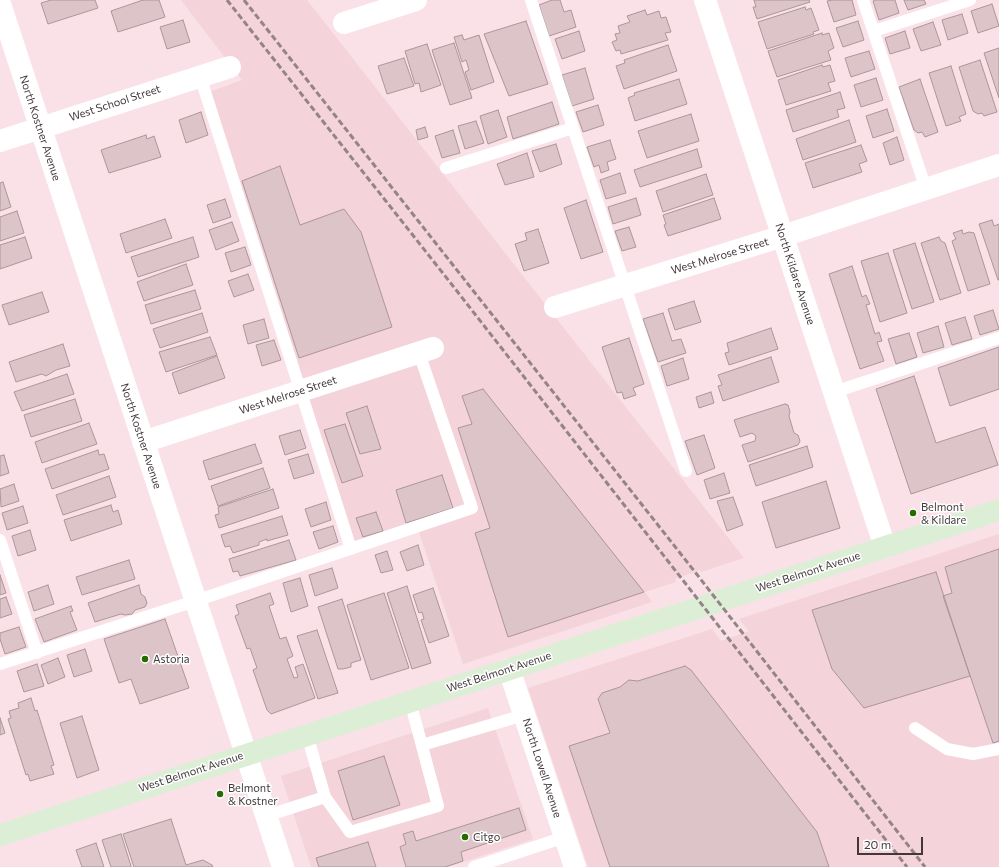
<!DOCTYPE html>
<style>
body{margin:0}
#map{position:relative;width:999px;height:867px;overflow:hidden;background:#fae1e7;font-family:Commissioner,sans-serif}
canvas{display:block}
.scale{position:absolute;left:857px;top:837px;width:66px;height:18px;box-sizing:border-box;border:2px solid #42383b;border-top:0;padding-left:5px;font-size:12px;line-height:14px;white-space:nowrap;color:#42383b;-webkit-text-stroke:3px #fff;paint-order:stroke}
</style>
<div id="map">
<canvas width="999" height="867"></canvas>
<div class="scale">20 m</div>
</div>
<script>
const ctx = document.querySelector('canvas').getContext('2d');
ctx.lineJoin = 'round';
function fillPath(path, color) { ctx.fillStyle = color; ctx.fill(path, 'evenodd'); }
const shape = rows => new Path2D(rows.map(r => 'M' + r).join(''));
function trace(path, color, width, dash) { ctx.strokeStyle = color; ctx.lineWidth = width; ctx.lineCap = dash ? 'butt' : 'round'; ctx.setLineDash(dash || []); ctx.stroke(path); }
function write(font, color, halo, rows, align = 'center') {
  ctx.font = font + ' Commissioner,sans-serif'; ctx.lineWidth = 3; ctx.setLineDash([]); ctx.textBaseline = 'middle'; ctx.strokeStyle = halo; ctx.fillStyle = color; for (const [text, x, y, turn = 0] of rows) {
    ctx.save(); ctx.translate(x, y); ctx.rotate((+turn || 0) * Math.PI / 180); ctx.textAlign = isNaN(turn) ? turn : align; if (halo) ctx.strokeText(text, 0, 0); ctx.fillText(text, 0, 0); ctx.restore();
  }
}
fillPath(shape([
 [181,0,307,0,744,558,701,572,700,570,695,572,675,579,676,582,645,592,652,602,463,664,416,523,355,543,209,92,242,80],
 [999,534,999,867,588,867,528,688,712,629,721,641,749,631,739,619],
 [488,708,533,839,448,867,311,867,281,776]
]), '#f4d3db');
const building = shape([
 [51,0,95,0,98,8,48,24,41,3,51,0],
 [143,0,159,0,165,17,118,32,111,11,143,0],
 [552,0,560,0,564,12,571,10,576,27,549,36,539,5,552,0],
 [754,0,809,0,810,2,757,19,753,7,756,7,754,0],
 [832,0,852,0,856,15,834,22,827,1,832,0],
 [875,0,895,0,899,13,879,20,873,1,875,0],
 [904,0,924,0,926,4,908,10,904,0],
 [992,4,999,26,978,33,971,11,992,4],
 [805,7,806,10,811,8,819,30,813,32,814,34,767,49,758,22,805,7],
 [645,10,647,15,659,11,661,18,666,17,671,32,665,33,668,40,621,54,620,50,616,51,612,42,617,40,615,34,620,33,618,26,630,22,627,16,645,10],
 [962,14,968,33,948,40,942,20,962,14],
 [183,20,190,42,167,49,160,27,183,20],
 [526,21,548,84,509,96,484,34,526,21],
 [858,21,864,40,843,47,836,28,858,21],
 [933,22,941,45,921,51,913,29,933,22],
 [579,31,585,51,562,59,555,39,579,31],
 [905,31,910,48,890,54,885,38,905,31],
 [822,33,822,35,829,33,834,48,828,51,831,60,777,77,768,51,822,33],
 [462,35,464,40,479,35,494,82,471,90,465,72,469,70,466,60,462,62,454,37,462,35],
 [454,43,472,98,450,105,432,50,454,43],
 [427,44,441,85,421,92,419,83,415,84,405,51,427,44],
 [668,45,677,71,624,89,616,66,625,63,624,60,668,45],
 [999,48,999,98,984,53,999,48],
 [869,51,875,69,851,77,845,58,869,51],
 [404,58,414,86,387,94,378,66,404,58],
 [980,60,997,112,984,116,982,113,978,114,973,111,959,67,980,60],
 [822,65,823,67,830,65,835,81,828,83,831,91,786,105,778,80,822,65],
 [951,66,966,114,959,117,961,121,946,126,929,73,951,66],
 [585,68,594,99,572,106,562,75,585,68],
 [876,78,883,100,861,107,854,85,876,78],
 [679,79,687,104,635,121,628,98,635,95,634,93,679,79],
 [920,79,938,132,925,137,922,132,918,133,914,130,899,87,920,79],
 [840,92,845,108,837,110,839,117,793,132,786,110,840,92],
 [552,102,559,124,513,139,507,117,552,102],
 [598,105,604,125,583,132,576,112,598,105],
 [887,109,894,131,873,138,866,116,887,109],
 [498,110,507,137,488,144,480,116,498,110],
 [201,112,208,135,186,143,179,120,201,112],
 [691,114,699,141,647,158,638,131,691,114],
 [849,120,856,142,803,160,796,139,849,120],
 [476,121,484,143,465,149,458,126,476,121],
 [425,127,428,137,418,140,416,130,425,127],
 [453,130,460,153,442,158,435,136,453,130],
 [146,135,147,139,154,136,161,157,109,173,101,150,146,135],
 [897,137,904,160,890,165,883,143,897,137],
 [610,140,616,159,607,162,609,170,601,173,599,165,594,167,587,147,610,140],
 [556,144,562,164,540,172,532,151,556,144],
 [861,145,867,161,859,164,862,172,813,188,805,163,861,145],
 [697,149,702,167,640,187,634,170,697,149],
 [527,153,534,177,505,185,497,164,527,153],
 [280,166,300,225,344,209,361,232,392,327,299,358,242,181,280,166],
 [620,173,626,193,606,199,600,180,620,173],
 [706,174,713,195,663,212,656,191,706,174],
 [3,182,11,207,0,211,0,183,3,182],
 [636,198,641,215,613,224,608,207,636,198],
 [714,198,721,219,668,236,664,225,666,224,663,215,714,198],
 [225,199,231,217,213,223,207,205,225,199],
 [586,200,603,252,581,259,564,208,586,200],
 [17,211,24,233,0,241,0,217,17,211],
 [165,219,172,238,126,253,120,234,165,219],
 [992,220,994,226,999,224,999,280,998,280,979,224,992,220],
 [232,222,239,241,216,250,209,230,232,222],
 [629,227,636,247,622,251,615,231,629,227],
 [538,229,549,263,524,271,515,244,527,240,525,233,538,229],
 [962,230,963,234,969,232,974,233,990,284,968,291,952,241,956,239,953,233,962,230],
 [25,237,32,258,0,269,0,245,25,237],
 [193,237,199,257,138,277,131,257,193,237],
 [939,237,941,241,945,243,961,293,940,300,921,243,939,237],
 [915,243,934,302,912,309,893,250,915,243],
 [245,247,251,265,231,272,225,253,245,247],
 [888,253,907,313,880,322,861,261,888,253],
 [186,264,193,285,144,301,137,282,186,264],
 [852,266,862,297,866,295,870,304,866,305,875,334,879,332,882,341,877,342,884,361,860,369,829,274,852,266],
 [248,274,254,290,234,297,228,281,248,274],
 [195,290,201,309,151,324,145,305,195,290],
 [42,292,49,312,9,325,2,305,42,292],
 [694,301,701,322,675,330,668,309,694,301],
 [993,310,999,329,980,335,974,316,993,310],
 [202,313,208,332,160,348,153,329,202,313],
 [663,313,672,341,681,339,686,353,658,362,643,319,663,313],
 [965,317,972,339,952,345,945,323,965,317],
 [264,319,269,338,248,344,243,325,264,319],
 [938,326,944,347,923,353,917,333,938,326],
 [771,328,778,349,729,365,725,353,729,352,727,343,771,328],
 [909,333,917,357,896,364,888,339,909,333],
 [210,337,217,355,166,372,159,352,210,337],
 [629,338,644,384,633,388,636,395,624,399,622,392,617,393,602,347,629,338],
 [274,340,281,360,262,366,256,345,274,340],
 [63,344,70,366,56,370,46,376,42,374,16,382,9,362,63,344],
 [999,347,999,389,950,406,938,368,999,347],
 [217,356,225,378,179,394,172,373,217,356],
 [771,357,779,382,723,401,718,386,722,385,718,375,771,357],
 [683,358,689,379,667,386,661,366,683,358],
 [67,374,74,394,22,411,14,392,67,374],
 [914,376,936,443,985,427,998,465,911,494,876,389,914,376],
 [483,389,644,592,508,637,475,533,490,528,458,428,472,424,462,396,483,389],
 [711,392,714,403,699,408,696,397,711,392],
 [75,399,82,421,31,437,24,415,75,399],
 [785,404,788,405,790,412,789,416,794,433,798,435,800,441,798,445,748,462,742,445,755,441,756,436,752,433,740,437,734,420,785,404],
 [367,406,381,449,360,454,346,413,367,406],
 [89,423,97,444,42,463,35,442,89,423],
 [345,424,363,476,342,483,324,430,345,424],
 [300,430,306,448,285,455,279,436,300,430],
 [704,435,715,468,697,475,685,441,704,435],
 [255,444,262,463,209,480,203,461,255,444],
 [807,446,813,467,756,486,749,465,807,446],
 [98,450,99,455,104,454,109,469,52,489,45,469,98,450],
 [308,454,314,473,294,479,288,460,308,454],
 [4,455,9,473,0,476,0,456,4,455],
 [263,468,270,488,218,506,211,486,263,468],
 [724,473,730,493,710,499,704,480,724,473],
 [442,475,453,508,406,523,396,490,442,475],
 [109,476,116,497,63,515,56,495,109,476],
 [826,481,840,528,776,548,762,502,826,481],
 [14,484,19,501,1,507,0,489,14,484],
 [273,489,279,508,219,528,215,515,219,514,218,507,273,489],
 [733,497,743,525,727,531,717,501,733,497],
 [326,502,331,520,311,527,305,509,326,502],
 [111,505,113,512,118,510,122,524,71,541,64,520,111,505],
 [23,506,28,523,7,530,2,513,23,506],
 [376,512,383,531,363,537,356,518,376,512],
 [282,516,288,535,267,541,267,539,259,542,259,545,233,553,230,546,225,547,221,535,282,516],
 [333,526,338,542,319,549,313,532,333,526],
 [30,530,36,550,18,556,12,536,30,530],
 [289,540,296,560,240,576,238,571,233,572,229,559,289,540],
 [418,545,424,565,407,571,400,552,418,545],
 [999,549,999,741,993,743,943,596,952,593,945,567,999,549],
 [387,551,393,570,381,573,375,555,387,551],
 [129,560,135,579,82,595,76,577,129,560],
 [332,568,338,588,315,596,309,575,332,568],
 [936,572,970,676,864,708,832,669,812,610,936,572],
 [0,575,6,593,0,595,0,575],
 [300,578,308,606,291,612,283,583,300,578],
 [48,585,54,604,34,611,28,592,48,585],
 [139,585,141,594,145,597,147,603,145,607,135,610,132,614,125,615,121,614,95,622,88,603,139,585],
 [407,586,431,663,412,669,387,593,407,586],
 [433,588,449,636,429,643,421,620,424,619,422,612,419,613,413,595,433,588],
 [270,593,274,604,269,606,280,639,286,637,293,656,287,659,294,678,298,677,295,667,303,664,315,698,271,714,267,710,253,670,257,668,250,648,247,649,235,616,239,614,236,605,270,593],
 [384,593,409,668,371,680,347,605,384,593],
 [6,597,12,614,0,618,0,599,6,597],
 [342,599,361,660,351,663,351,667,343,669,338,669,318,607,342,599],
 [71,606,73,611,70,612,77,630,44,642,35,619,71,606],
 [165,619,189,688,140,704,131,679,119,683,104,639,165,619],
 [19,627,26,647,5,654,0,639,0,633,19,627],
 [317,630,338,693,318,699,297,636,317,630],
 [85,649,92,671,74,677,67,655,85,649],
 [58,658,65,677,48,684,41,665,58,658],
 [37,664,44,686,24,692,17,671,37,664],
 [685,666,691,670,817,832,829,867,610,867,569,746,610,733,598,699,602,693,620,687,629,680,638,681,685,666],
 [31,698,35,711,37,710,54,765,51,766,54,774,30,781,28,774,26,775,8,719,11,718,9,711,19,708,18,703,31,698],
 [82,716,99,770,77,778,60,723,82,716],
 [0,718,5,733,0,735,0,718],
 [384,756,400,805,353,820,338,771,384,756],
 [519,808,526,830,461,852,463,861,445,867,406,867,400,847,406,844,403,834,413,831,416,841,519,808],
 [171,819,186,865,203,860,212,865,213,867,134,867,123,834,171,819],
 [121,834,131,866,131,867,111,867,102,840,121,834],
 [368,842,376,867,319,867,316,858,368,842],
 [96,843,104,867,82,867,76,850,96,843]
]);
fillPath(building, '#dcc4c9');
trace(building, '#ac969b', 1);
trace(shape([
 [531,0,686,471],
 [863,0,926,189],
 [874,31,970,0],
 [200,76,351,549],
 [446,168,573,128],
 [834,392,999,338],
 [0,540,37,653],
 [0,664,195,601,472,508,419,353],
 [915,728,947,749,973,754,999,749],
 [307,735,325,797,350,832,438,806,410,701],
 [422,745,524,715],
 [266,816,325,797],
 [474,867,565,837]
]), '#fff', 12);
trace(shape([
 [705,0,885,547],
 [0,4,283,867],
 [344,23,416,0],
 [0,141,230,67],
 [555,307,783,236,999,165],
 [143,442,433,348],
 [509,669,575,867]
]), '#fff', 22);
trace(shape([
 [0,835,999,510]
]), '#ddeed7', 22);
trace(shape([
 [227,0,453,286,907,867],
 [244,0,695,572,925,867]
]), '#948488', 3, [6, 3]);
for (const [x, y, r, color] of [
 [913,513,4,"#276a00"],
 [145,659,4,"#276a00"],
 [220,794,4,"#276a00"],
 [465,837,4,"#276a00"]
]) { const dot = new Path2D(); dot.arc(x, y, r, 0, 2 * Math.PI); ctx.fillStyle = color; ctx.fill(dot); trace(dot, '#fff', 1.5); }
write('11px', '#42383b', '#fff', [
 ["West School Street",115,103,-18],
 ["North Kostner Avenue",40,128,72],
 ["West Melrose Street",720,256,-17],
 ["North Kildare Avenue",795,274,72],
 ["West Melrose Street",288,395,-18],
 ["North Kostner Avenue",141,436,72],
 ["West Belmont Avenue",808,572,-18],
 ["West Belmont Avenue",499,672,-18],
 ["North Lowell Avenue",542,768,72],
 ["West Belmont Avenue",191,772,-18]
]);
write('11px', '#42383b', '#fff', [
 ["Belmont",921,507],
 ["& Kildare",921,520],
 ["Astoria",153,659],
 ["Belmont",228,788],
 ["& Kostner",228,801],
 ["Citgo",473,837]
], 'left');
</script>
